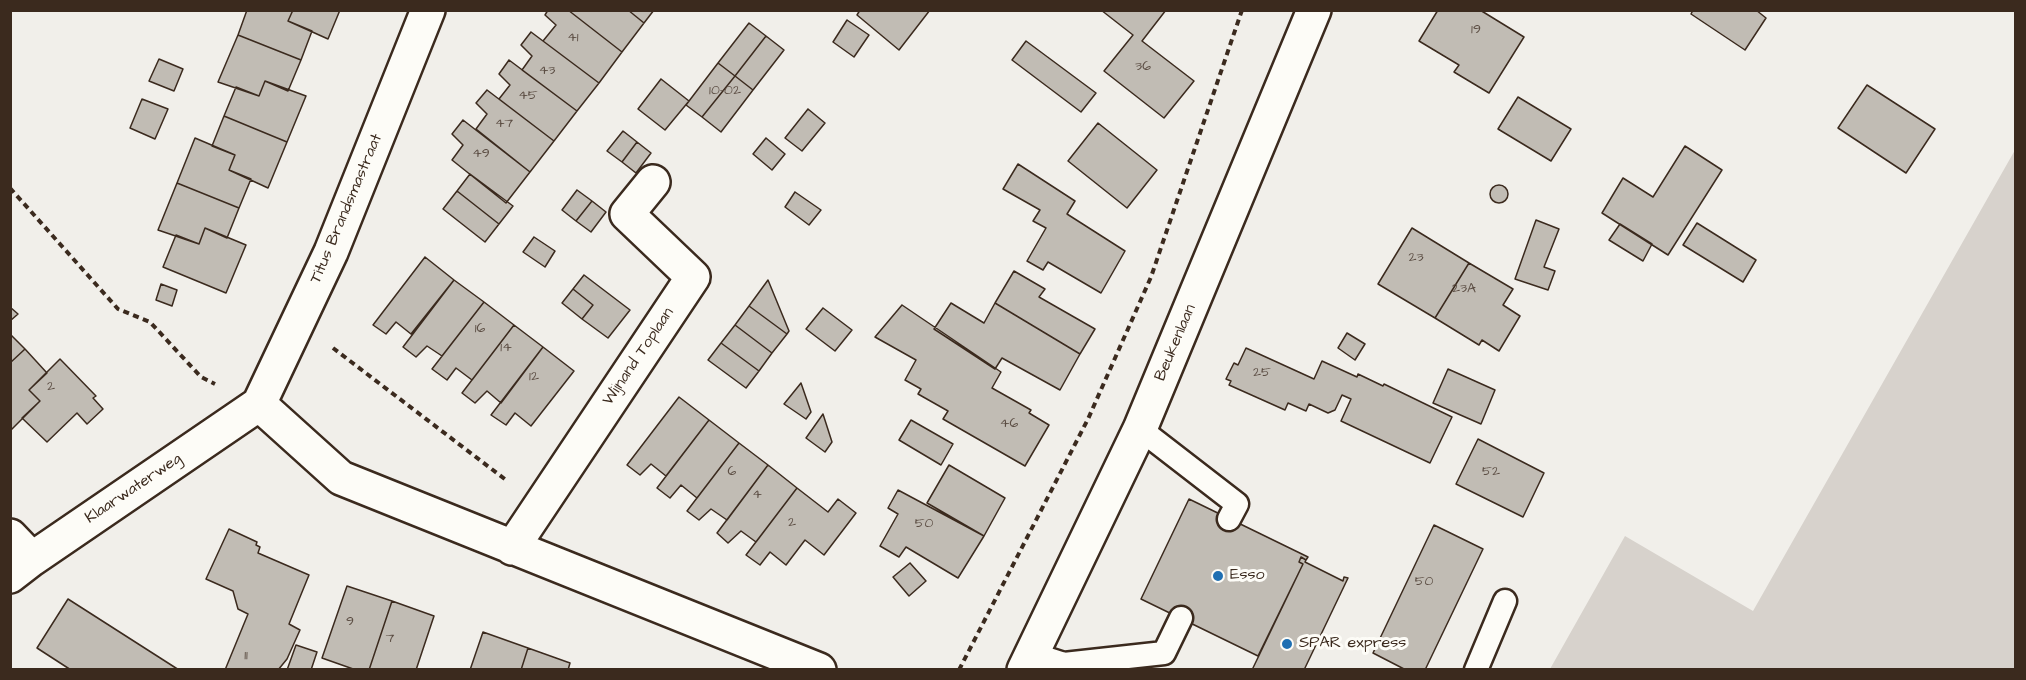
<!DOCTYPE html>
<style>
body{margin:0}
#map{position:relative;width:2026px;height:680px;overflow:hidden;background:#f1efea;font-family:"Architects Daughter",sans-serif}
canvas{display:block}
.frame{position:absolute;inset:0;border:12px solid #3b2a1e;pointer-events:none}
</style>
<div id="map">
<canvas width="2026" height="680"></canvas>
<div class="frame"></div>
</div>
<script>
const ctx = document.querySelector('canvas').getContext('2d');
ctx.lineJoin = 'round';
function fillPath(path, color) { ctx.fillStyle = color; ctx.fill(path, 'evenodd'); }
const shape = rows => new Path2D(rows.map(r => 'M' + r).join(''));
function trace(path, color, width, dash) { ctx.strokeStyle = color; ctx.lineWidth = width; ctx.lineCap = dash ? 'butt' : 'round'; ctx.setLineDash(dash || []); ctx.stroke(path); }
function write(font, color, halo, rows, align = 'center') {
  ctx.font = font + ' "Architects Daughter",sans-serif'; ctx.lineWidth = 6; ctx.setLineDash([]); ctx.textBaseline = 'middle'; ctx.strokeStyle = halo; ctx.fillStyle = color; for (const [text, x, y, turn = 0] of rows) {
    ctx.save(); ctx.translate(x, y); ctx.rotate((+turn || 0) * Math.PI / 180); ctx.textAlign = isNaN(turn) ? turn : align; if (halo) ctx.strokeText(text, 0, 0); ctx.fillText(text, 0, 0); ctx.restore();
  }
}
fillPath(shape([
 [2015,150,2015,669,1550,669,1625,536,1753,611]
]), '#d7d2cc');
const building = shape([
 [247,10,293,10,288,21,312,31,301,60,238,35,247,10],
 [293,10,340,10,328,39,288,21,293,10],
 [548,10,568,10,622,52,599,83,543,41,556,25,545,15,548,10],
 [568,10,628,10,644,23,622,52,568,10],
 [628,10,654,10,644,23,628,10],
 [860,10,930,10,899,50,857,15,860,10],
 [1101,10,1166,10,1142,41,1194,81,1164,118,1104,71,1133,35,1101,10],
 [1438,10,1480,10,1524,37,1489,93,1454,72,1459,65,1419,41,1438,10],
 [1693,10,1756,10,1766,18,1745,50,1691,14,1693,10],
 [847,20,869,35,854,57,833,42,847,20],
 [749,23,766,36,735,76,718,63,749,23],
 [531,32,599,83,577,111,522,70,532,56,521,45,531,32],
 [238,35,301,60,288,91,265,81,259,96,218,82,238,35],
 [766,36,784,50,753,90,735,76,766,36],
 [1026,41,1096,93,1081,112,1012,60,1026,41],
 [159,59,183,69,174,91,149,81,159,59],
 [509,60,577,111,554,141,499,99,510,85,499,74,509,60],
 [718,63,735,76,702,117,686,105,718,63],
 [735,76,753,90,721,132,702,117,735,76],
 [661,79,689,101,665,130,638,109,661,79],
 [265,81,306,96,287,142,224,116,236,87,259,96,265,81],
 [1867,85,1935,129,1906,173,1838,128,1867,85],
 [487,90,554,141,530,172,476,129,487,114,476,103,487,90],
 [1518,97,1571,129,1551,161,1498,129,1518,97],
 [142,99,168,109,155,139,130,128,142,99],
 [808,109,825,123,802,151,785,138,808,109],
 [224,116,287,142,268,188,229,170,235,155,212,146,224,116],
 [463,120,530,172,506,203,452,160,463,145,452,134,463,120],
 [1098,123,1157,170,1127,208,1068,161,1098,123],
 [623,131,637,142,622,162,607,151,623,131],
 [195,138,235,155,229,170,251,179,239,208,177,183,195,138],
 [766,138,785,154,772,170,753,154,766,138],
 [637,142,651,153,636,173,622,162,637,142],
 [1685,146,1722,170,1668,255,1602,213,1623,178,1653,197,1685,146],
 [1018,164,1075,201,1067,214,1125,251,1101,293,1048,262,1043,270,1027,261,1046,228,1033,221,1040,210,1003,189,1018,164],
 [470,174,513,206,499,224,457,191,470,174],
 [177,183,239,208,227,238,205,228,199,244,158,230,177,183],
 '1490 194a9 9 0 1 1 18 0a9 9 0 1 1-18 0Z',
 [577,190,592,201,576,221,562,210,577,190],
 [457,191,499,224,485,242,443,209,457,191],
 [795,192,821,210,809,225,785,207,795,192],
 [592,201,606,212,591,232,576,221,592,201],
 [1536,220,1559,229,1544,267,1555,271,1548,290,1515,279,1536,220],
 [1697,223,1756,260,1743,282,1683,245,1697,223],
 [1620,224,1652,244,1643,261,1609,240,1620,224],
 [205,228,246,245,226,293,163,267,176,235,199,244,205,228],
 [1412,228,1469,263,1435,318,1378,284,1412,228],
 [534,237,555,251,545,267,523,252,534,237],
 [425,257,454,280,411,334,396,322,386,334,373,325,425,257],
 [1469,263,1513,289,1503,305,1520,316,1499,351,1482,340,1479,345,1435,318,1469,263],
 [1014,271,1045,289,1039,297,1095,329,1080,354,995,303,1014,271],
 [584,275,630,310,608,338,582,319,593,305,573,289,584,275],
 [454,280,484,302,442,356,427,346,416,357,403,347,454,280],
 [768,280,789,331,787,334,749,306,768,280],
 [161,284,177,290,172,306,156,300,161,284],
 [573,289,593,305,582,319,562,303,573,289],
 [484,302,514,325,472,380,456,368,447,380,432,369,484,302],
 [951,303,984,323,995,303,1080,354,1060,390,1002,358,995,369,934,329,951,303],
 [902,305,1001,372,992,388,1031,410,1029,413,1049,425,1025,466,943,419,948,411,918,394,921,389,905,380,916,360,875,337,902,305],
 [749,306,787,334,772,353,735,325,749,306],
 [10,307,18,314,10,321,10,307],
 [823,308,852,330,835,351,806,329,823,308],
 [514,325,543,347,501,403,487,391,475,403,462,393,514,325],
 [735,325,772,353,759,371,721,343,735,325],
 [1347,333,1365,344,1355,360,1338,348,1347,333],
 [10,334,25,349,10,363,10,334],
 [721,343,759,371,746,388,708,360,721,343],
 [543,347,574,371,531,426,515,413,506,425,491,415,543,347],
 [1246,348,1314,379,1322,361,1357,377,1358,374,1383,386,1384,384,1452,417,1430,463,1341,421,1351,399,1342,395,1335,410,1328,413,1309,404,1306,411,1288,403,1285,410,1229,385,1231,381,1226,379,1234,363,1238,365,1246,348],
 [25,349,47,373,29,390,40,401,10,431,10,363,25,349],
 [60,359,96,396,93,398,103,409,87,424,77,413,47,442,22,418,40,401,29,390,60,359],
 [1448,369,1495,390,1481,424,1433,403,1448,369],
 [801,383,811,412,806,419,784,404,801,383],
 [679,397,709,420,666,476,651,464,640,475,627,465,679,397],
 [823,414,832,442,825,452,806,438,823,414],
 [709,420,739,443,697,498,681,485,670,498,657,488,709,420],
 [911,420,953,444,941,465,899,440,911,420],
 [1478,439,1544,473,1523,517,1456,484,1478,439],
 [739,443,768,465,727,520,711,509,699,520,687,511,739,443],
 [768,465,797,488,756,542,741,531,728,543,717,533,768,465],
 [949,465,1005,498,984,536,927,503,949,465],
 [797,488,828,512,838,499,856,513,824,555,805,540,786,565,770,552,760,565,746,555,797,488],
 [898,490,984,536,958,578,906,547,899,557,880,546,898,514,888,508,898,490],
 [1189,499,1308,557,1306,560,1301,557,1299,562,1303,564,1258,656,1141,599,1189,499],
 [1434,525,1483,549,1425,670,1406,670,1373,653,1434,525],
 [229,529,257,542,256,545,260,547,258,553,309,575,289,624,300,630,287,659,278,670,225,670,248,614,238,609,233,591,206,579,229,529],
 [1301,557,1306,560,1305,562,1343,581,1344,577,1348,578,1304,670,1252,670,1303,564,1299,562,1301,557],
 [910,563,926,581,909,596,893,577,910,563],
 [347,586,392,601,369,670,356,670,322,658,347,586],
 [68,599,179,670,71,670,37,648,68,599],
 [392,601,434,616,416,670,369,670,392,601],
 [483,632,528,648,521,670,470,670,483,632],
 [296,645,317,652,311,670,287,670,296,645],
 [528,648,570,663,568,670,521,670,528,648]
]);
fillPath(building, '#c1bcb4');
trace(building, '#3b2a1e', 1.5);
const service = shape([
 [1140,429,1237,504,1229,519],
 [1033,654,1064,664,1164,653,1181,618],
 [1476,670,1505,601]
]);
const minor = shape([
 [259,404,341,478,819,670],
 [259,404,331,252,428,10],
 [10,536,32,559],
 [512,548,693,277,627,214,653,182],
 [10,576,32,559,259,404]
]);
const tertiary = shape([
 [1024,670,1140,429,1314,10]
]);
trace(service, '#3b2a1e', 27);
trace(minor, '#3b2a1e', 38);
trace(tertiary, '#3b2a1e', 38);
trace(shape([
 [10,188,118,309,150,322,201,377,215,384],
 [333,348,506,480],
 [959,670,1088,419,1151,277,1242,10]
]), '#3b2a1e', 4, [6, 4.5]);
trace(service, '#fdfcf7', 22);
trace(minor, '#fdfcf7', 33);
trace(tertiary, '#fdfcf7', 33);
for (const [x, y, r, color] of [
 [1218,576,6,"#1f6fb2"],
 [1287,644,6,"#1f6fb2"]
]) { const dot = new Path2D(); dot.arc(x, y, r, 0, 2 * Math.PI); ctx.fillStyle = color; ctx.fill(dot); trace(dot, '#fdfcf7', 2); }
write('14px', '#5c4e44', null, [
 ["19",1476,30],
 ["41",573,38],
 ["36",1143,67],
 ["43",547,71],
 ["10-02",725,91],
 ["45",528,96],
 ["47",504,124],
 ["49",481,154],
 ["23",1416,258],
 ["23A",1464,289],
 ["16",480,329],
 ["14",506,348],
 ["25",1262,373],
 ["12",534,377],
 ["2",51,387],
 ["46",1009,424],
 ["6",732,472],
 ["52",1491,472],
 ["4",757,495],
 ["2",792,523],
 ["50",924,524],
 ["50",1424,582],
 ["9",350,622],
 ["7",390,639],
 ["11",246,656]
]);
write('16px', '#3b2a1e', '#fdfcf7', [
 ["Titus Brandsmastraat",347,209,-67],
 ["Beukenlaan",1176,343,-67],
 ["Wijnand Toplaan",639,357,-56],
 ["Klaarwaterweg",134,489,-34]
]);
write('16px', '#3b2a1e', '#fdfcf7', [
 ["Esso",1230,576],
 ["SPAR express",1299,644]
], 'left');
</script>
